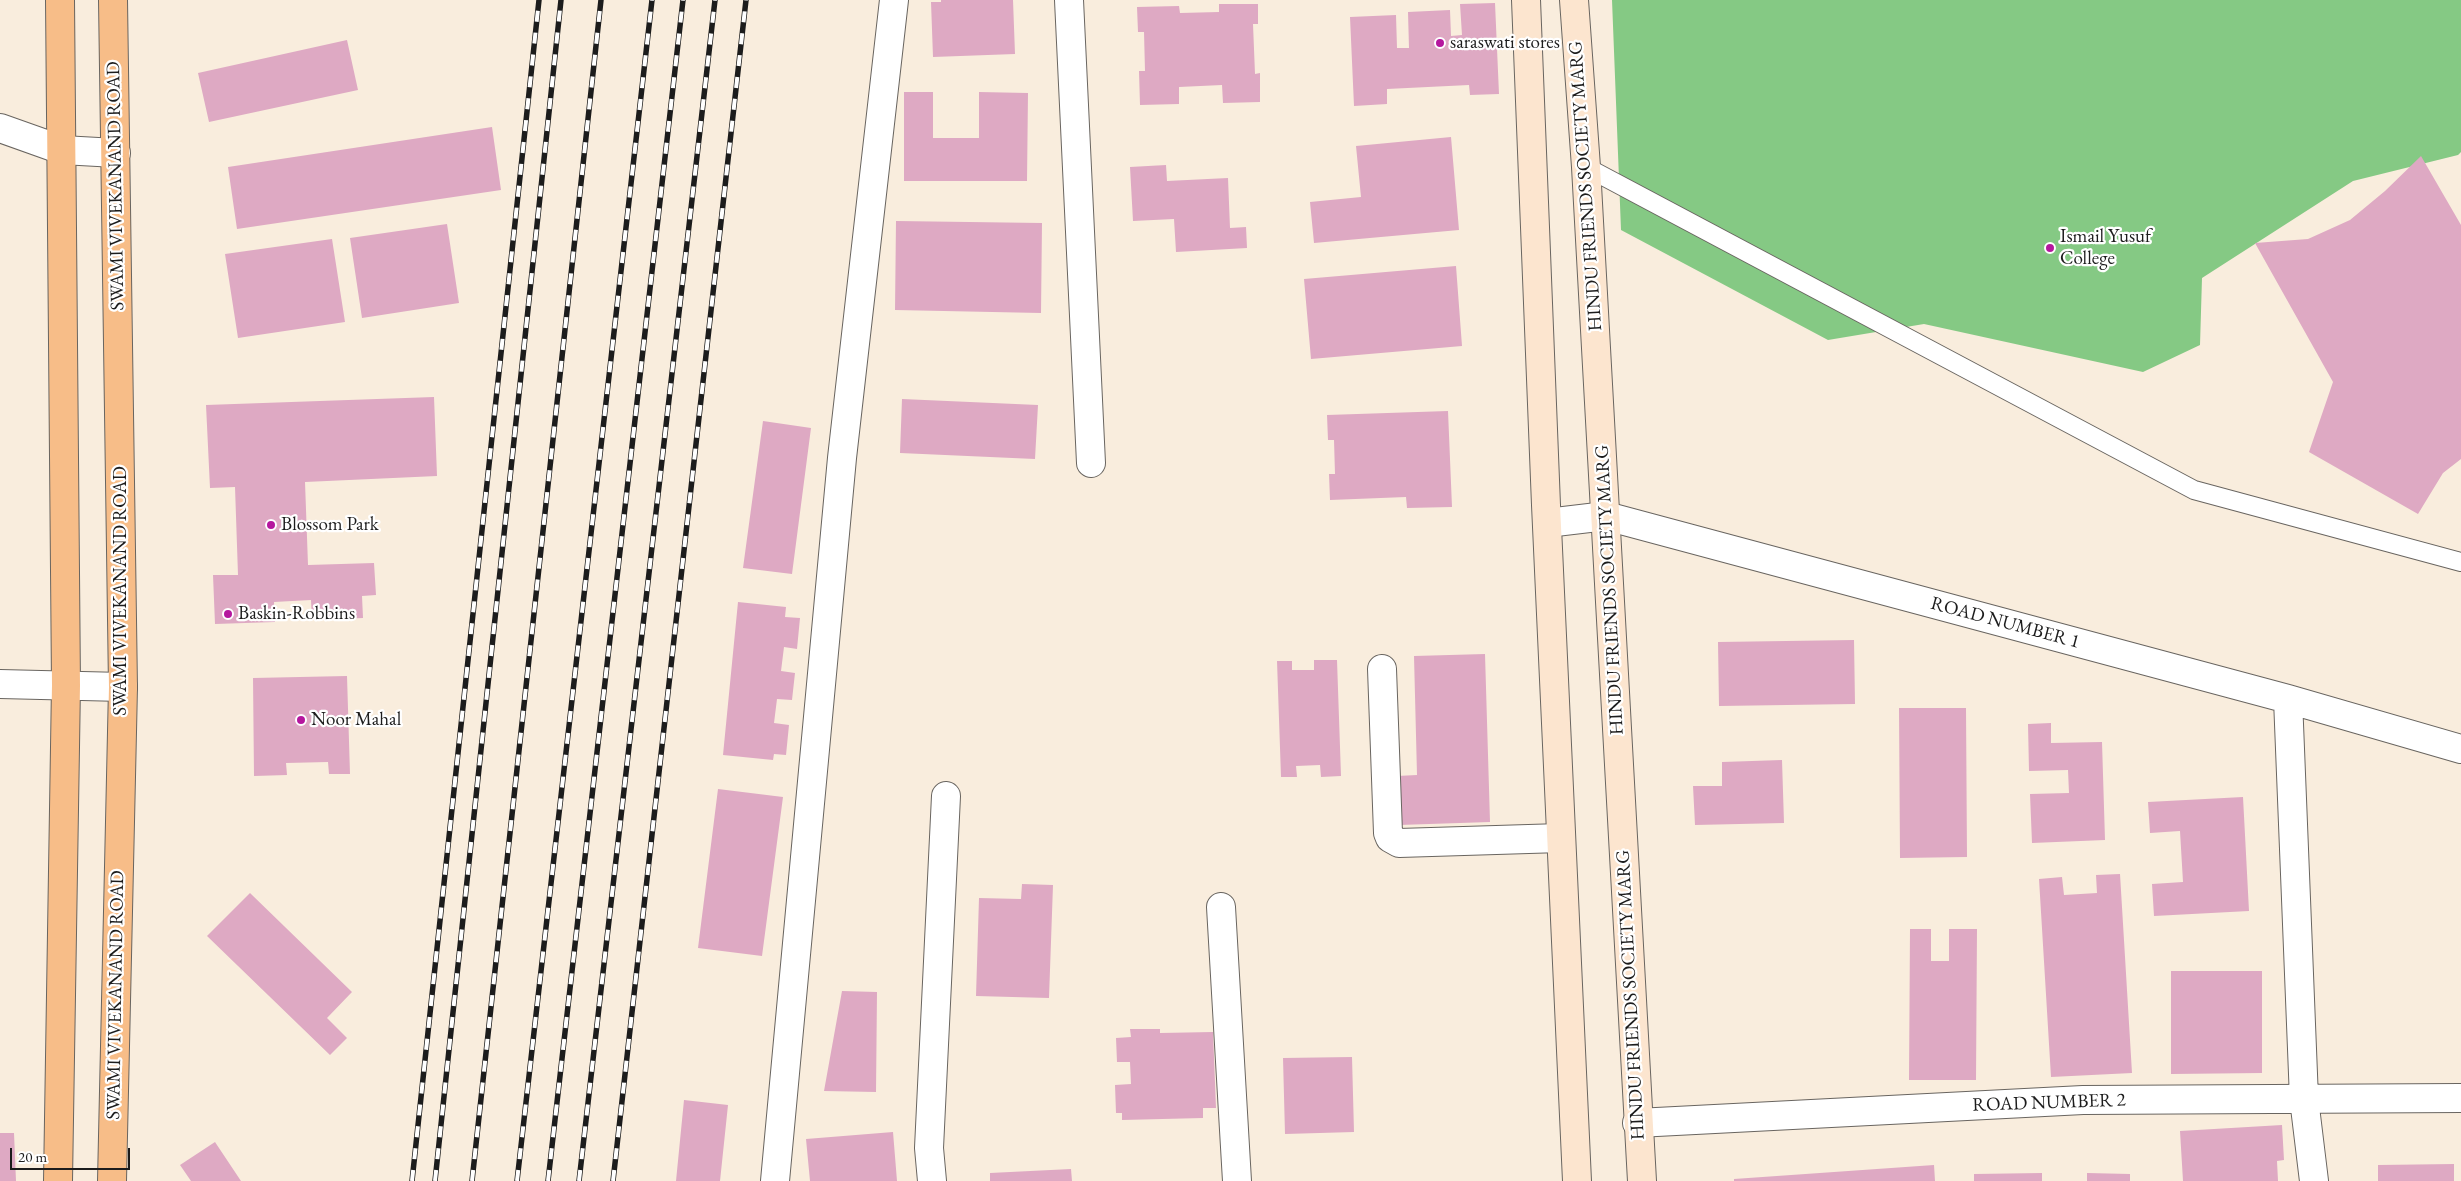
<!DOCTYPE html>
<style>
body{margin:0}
#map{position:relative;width:2461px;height:1181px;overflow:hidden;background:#f9eddd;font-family:"EB Garamond",serif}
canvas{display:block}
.scale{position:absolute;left:10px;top:1148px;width:120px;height:22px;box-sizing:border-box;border:2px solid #1c1c1c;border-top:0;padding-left:6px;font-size:15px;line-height:18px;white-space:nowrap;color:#1c1c1c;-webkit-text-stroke:4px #fff;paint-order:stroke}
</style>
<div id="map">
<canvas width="2461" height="1181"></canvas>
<div class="scale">20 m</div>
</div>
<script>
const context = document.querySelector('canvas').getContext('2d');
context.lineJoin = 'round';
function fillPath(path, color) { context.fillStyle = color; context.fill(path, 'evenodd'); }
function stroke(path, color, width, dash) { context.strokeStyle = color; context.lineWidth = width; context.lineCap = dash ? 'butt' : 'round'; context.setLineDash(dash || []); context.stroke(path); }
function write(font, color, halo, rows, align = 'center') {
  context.font = font + ' "EB Garamond",serif'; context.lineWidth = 4.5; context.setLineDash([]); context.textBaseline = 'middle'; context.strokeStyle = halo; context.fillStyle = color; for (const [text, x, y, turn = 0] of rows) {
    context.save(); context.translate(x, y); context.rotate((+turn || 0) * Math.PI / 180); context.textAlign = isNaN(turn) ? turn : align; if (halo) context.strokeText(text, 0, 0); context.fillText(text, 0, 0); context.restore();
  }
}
fillPath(new Path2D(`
 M 1612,0 L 2461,0 L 2461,152 L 2458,155 L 2353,181 L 2202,278 L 2200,345 L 2143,372 L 1924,324 L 1828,340 L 1621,230 Z`), '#85c984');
fillPath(new Path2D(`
 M 941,0 L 1013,0 L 1015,54 L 933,57 L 931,2 L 941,2 Z
 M 1495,3 L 1499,94 L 1470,95 L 1469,85 L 1387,89 L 1387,104 L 1354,106 L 1350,17 L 1396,15 L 1397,48 L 1409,48 L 1408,12 L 1450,10 L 1451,36 L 1462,35 L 1460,4 Z
 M 1219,4 L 1258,4 L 1258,24 L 1253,24 L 1255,74 L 1260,73 L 1260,102 L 1223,103 L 1222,85 L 1179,87 L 1179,104 L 1140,105 L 1139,71 L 1145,71 L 1144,32 L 1138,32 L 1137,7 L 1179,6 L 1180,13 L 1219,12 Z
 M 347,40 L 358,90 L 209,122 L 198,73 Z
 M 904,92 L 933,92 L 933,138 L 979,138 L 979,92 L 1028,93 L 1027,181 L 904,181 Z
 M 492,127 L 501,190 L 237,229 L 228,167 Z
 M 1451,137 L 1459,230 L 1314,243 L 1310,202 L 1361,197 L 1356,146 Z
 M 2421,156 L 2461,225 L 2461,459 L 2443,473 L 2418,514 L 2309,452 L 2333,382 L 2255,243 L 2308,239 L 2350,220 L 2385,191 Z
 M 1166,165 L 1167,181 L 1228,178 L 1230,228 L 1246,227 L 1247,248 L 1176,252 L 1174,219 L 1133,221 L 1130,167 Z
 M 896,221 L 1042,223 L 1041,313 L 895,310 Z
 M 447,224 L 459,303 L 362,318 L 350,238 Z
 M 332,239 L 345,322 L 238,338 L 225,254 Z
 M 1456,266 L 1462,346 L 1311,359 L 1304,279 Z
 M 434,397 L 437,476 L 305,482 L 308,565 L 374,563 L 376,595 L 362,596 L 363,618 L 312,620 L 311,600 L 274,602 L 275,622 L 215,624 L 213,575 L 238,575 L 235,487 L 210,488 L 206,405 Z
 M 902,399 L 1038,405 L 1035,459 L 900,453 Z
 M 1448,411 L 1452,507 L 1407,508 L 1406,497 L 1330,500 L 1329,474 L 1335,474 L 1334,440 L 1328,440 L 1327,415 Z
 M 763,421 L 811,428 L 792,574 L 743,568 Z
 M 738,602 L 786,607 L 785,617 L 800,618 L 797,649 L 784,647 L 781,671 L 795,673 L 792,700 L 777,699 L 774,723 L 789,725 L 786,755 L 774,754 L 773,760 L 723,755 Z
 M 1854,640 L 1855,704 L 1719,706 L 1718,642 Z
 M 1485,654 L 1490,822 L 1399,825 L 1397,776 L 1417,775 L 1414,656 Z
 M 1314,660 L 1337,660 L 1341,776 L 1321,777 L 1320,765 L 1296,766 L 1297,777 L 1281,777 L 1277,661 L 1292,661 L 1292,670 L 1314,670 Z
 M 347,676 L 350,774 L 329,774 L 328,762 L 286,763 L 287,775 L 254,776 L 253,678 Z
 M 1899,708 L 1966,708 L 1967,857 L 1900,858 Z
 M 2051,723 L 2051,743 L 2102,742 L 2105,840 L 2032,843 L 2030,794 L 2069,793 L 2068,770 L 2029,771 L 2028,724 Z
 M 1782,760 L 1784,823 L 1695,825 L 1693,786 L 1722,786 L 1722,762 Z
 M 718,789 L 783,797 L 762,956 L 698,948 Z
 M 2243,797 L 2249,911 L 2154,916 L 2152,884 L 2183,882 L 2180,831 L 2150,833 L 2148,802 Z
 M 2120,874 L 2132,1073 L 2051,1077 L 2039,879 L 2062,877 L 2064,895 L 2097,893 L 2096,875 Z
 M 1022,884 L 1053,885 L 1049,998 L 976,996 L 979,898 L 1021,899 Z
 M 250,893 L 352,992 L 327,1018 L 347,1038 L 330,1055 L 207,936 Z
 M 1910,929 L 1931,929 L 1931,961 L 1949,961 L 1949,929 L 1977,929 L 1976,1080 L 1909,1080 Z
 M 2171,971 L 2262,971 L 2262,1073 L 2171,1074 Z
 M 842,991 L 877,992 L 876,1092 L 824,1091 Z
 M 1130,1029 L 1160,1029 L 1160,1033 L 1213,1032 L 1216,1108 L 1203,1108 L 1203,1118 L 1122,1120 L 1122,1113 L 1116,1113 L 1115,1085 L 1131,1084 L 1130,1062 L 1117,1062 L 1116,1038 L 1131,1037 Z
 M 1352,1057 L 1354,1132 L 1285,1134 L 1283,1058 Z
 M 684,1100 L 728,1105 L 720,1181 L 676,1181 Z
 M 2282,1125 L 2284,1160 L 2277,1161 L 2278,1181 L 2183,1181 L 2180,1131 Z
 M 893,1132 L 897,1181 L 810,1181 L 806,1139 Z
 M 0,1133 L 14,1133 L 16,1181 L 0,1181 Z
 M 215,1142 L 241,1181 L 191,1181 L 180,1165 Z
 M 2454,1164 L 2454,1181 L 2378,1181 L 2378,1165 Z
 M 1934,1165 L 1935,1181 L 1734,1181 L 1734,1179 Z
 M 1071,1169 L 1072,1181 L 990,1181 L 990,1173 Z
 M 2042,1173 L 2042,1181 L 1974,1181 L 1974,1174 Z
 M 2087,1173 L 2130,1174 L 2130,1181 L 2087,1181 Z`), '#dea9c3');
const lane = new Path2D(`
 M 1586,167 L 2194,490 L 2461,562`);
const street = new Path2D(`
 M 1069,0 L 1091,463
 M 0,128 L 62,150 L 116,153
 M 1547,523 L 1606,516 L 2288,699 L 2461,749
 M 1382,669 L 1388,833 L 1390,838 L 1399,843 L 1561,838
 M 0,684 L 123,687
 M 2288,699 L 2304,1099 L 2314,1181
 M 1221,907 L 1237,1181
 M 1637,1123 L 2083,1100 L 2461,1098
 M 775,1181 L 842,458 L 894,0
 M 932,1181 L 929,1148 L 946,796`);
const secondary = new Path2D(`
 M 1526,0 L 1546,505 L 1577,1181
 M 1574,0 L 1586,167 L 1642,1181`);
const primary = new Path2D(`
 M 58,1181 L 66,685 L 60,0
 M 112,1181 L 123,687 L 113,0`);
stroke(lane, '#696560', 20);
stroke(street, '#696560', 30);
stroke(secondary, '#696560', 30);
stroke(primary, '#696560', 30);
stroke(lane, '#fff', 18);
stroke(street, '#fff', 28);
stroke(secondary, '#fce5cf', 28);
stroke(primary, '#f7bd88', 28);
const rail = new Path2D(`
 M 412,1181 L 539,0
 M 435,1181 L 561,0
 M 472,1181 L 601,0
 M 517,1181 L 652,0
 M 548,1181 L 683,0
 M 579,1181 L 715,0
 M 613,1181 L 746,0`);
stroke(rail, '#1c1c1c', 5.5);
stroke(rail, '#fff', 4, [11]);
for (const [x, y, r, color] of [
 [1440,43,5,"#b5179e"],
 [2050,248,5,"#b5179e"],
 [271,525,5,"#b5179e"],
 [228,614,5,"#b5179e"],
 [301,720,5,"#b5179e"]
]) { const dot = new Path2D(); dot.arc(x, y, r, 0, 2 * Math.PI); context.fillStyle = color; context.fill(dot); stroke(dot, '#fff', 2); }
write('19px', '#1c1c1c', '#fff', [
 ["saraswati stores",1450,43],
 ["Ismail Yusuf",2060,237],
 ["College",2060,259],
 ["Blossom Park",281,525],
 ["Baskin-Robbins",238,614],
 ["Noor Mahal",311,720]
], 'left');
write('19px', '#1c1c1c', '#fff', [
 ["SWAMI VIVEKANAND ROAD",116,186,-91],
 ["HINDU FRIENDS SOCIETY MARG",1586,186,-94],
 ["HINDU FRIENDS SOCIETY MARG",1610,590,-93],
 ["SWAMI VIVEKANAND ROAD",121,591,-90],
 ["ROAD NUMBER 1",2005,623,15],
 ["SWAMI VIVEKANAND ROAD",116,995,-89],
 ["HINDU FRIENDS SOCIETY MARG",1631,995,-93],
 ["ROAD NUMBER 2",2049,1103,-2]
]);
</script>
